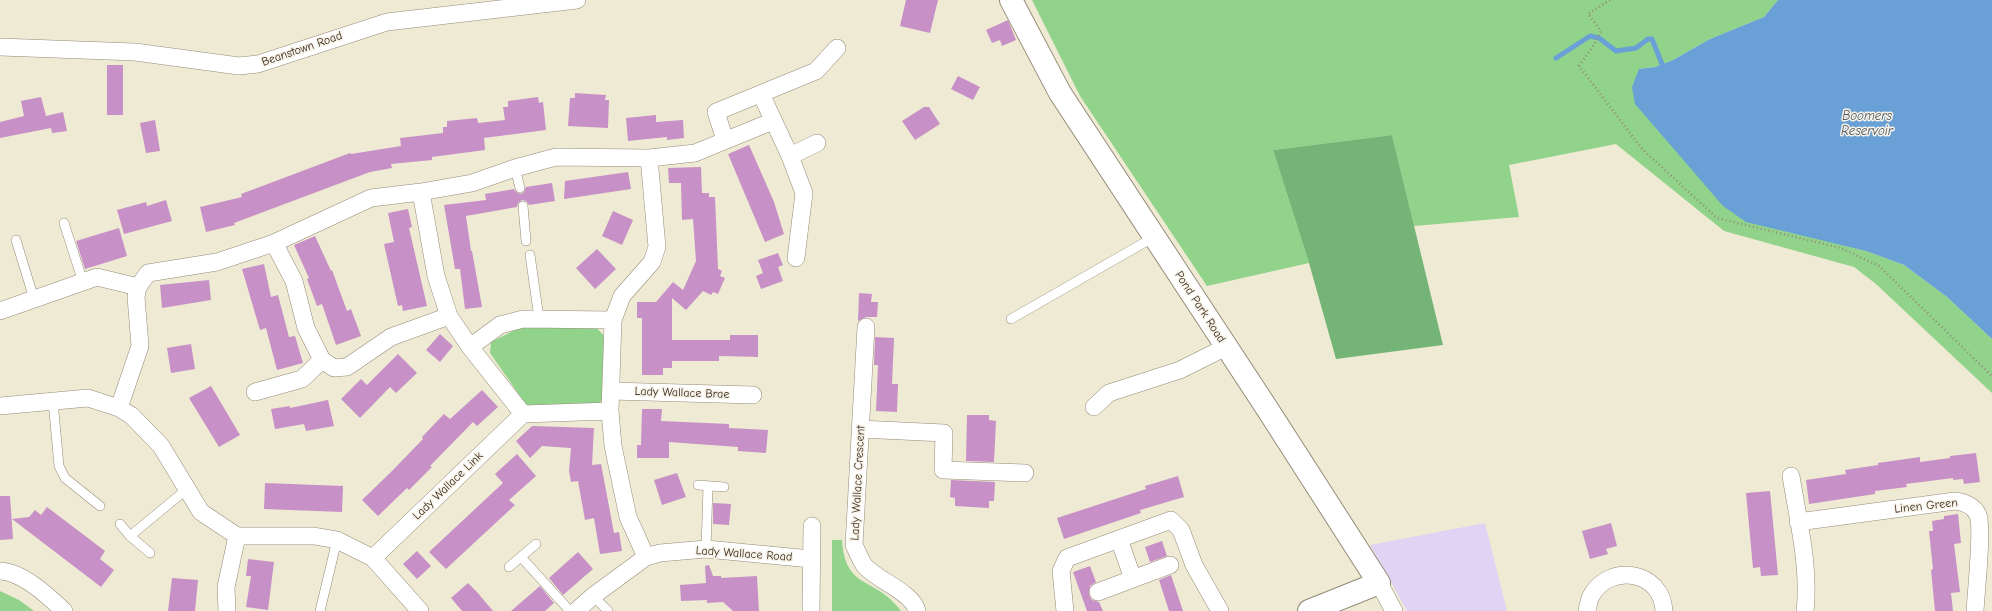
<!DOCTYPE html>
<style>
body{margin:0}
canvas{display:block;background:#efead3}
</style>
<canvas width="1992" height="611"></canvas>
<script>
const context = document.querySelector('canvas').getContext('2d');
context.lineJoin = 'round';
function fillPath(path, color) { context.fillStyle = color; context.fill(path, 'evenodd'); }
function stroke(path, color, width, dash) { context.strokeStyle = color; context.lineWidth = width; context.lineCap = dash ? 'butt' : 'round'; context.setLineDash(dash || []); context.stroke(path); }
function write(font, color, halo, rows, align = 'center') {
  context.font = font + ' "Comic Neue",sans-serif'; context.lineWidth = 3; context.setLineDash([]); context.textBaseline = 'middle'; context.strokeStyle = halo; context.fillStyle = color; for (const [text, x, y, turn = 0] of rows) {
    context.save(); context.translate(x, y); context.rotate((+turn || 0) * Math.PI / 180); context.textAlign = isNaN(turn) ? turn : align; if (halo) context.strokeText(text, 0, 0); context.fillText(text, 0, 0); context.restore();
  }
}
fillPath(new Path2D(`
 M 1485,523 L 1507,611 L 1407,611 L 1370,545 Z`), '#e0d4f4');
fillPath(new Path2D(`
 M 1032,0 L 1778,0 L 1764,17 L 1710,39 L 1673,60 L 1655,67 L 1639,69 L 1825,240 L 1866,251 L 1904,265 L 1947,297 L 1992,339 L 1992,393 L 1876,284 L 1854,267 L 1724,231 L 1616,144 L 1509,165 L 1519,217 L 1414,226 L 1392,135 L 1273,150 L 1309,263 L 1207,286 L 1080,96 Z
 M 533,326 L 596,327 L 606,338 L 607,397 L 593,407 L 527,406 L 490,353 L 491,342 L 517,329 Z
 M 832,540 L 842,540 C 845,591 876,576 901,611 L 832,611 Z
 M 0,591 L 19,600 L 34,611 L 0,611 Z`), '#91d38b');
fillPath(new Path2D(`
 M 1392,135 L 1443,345 L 1336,359 L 1309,263 L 1273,150 Z`), '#74b577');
fillPath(new Path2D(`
 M 1778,0 L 1992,0 L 1992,339 L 1947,297 L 1904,265 L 1866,251 L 1746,222 L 1723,206 L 1635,104 L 1632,87 L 1639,69 L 1655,67 L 1673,60 L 1710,39 L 1764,17 Z`), '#69a1d7');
stroke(new Path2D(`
 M 1556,58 L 1590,36 L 1599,38 L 1616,51 L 1636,48 L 1648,39 L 1652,39 L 1664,69`), '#69a1d7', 5);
fillPath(new Path2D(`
 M 906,0 L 938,0 L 930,33 L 900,26 Z
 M 1008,20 L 1016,40 L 1002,46 L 1000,40 L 992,43 L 986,30 Z
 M 107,65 L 123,65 L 123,115 L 107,115 Z
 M 958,76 L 980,87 L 973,100 L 951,89 Z
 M 575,93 L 606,95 L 605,100 L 609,100 L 608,128 L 568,126 L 570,98 L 575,98 Z
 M 41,97 L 46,116 L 63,112 L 67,131 L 52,133 L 51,128 L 0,138 L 0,122 L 24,116 L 21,101 Z
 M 538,97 L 539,103 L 543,102 L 546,130 L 484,138 L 485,150 L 432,157 L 432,160 L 391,164 L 392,168 L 370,172 L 234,223 L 235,225 L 206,232 L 200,207 L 242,197 L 241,194 L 350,153 L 351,154 L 401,146 L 400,138 L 443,133 L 443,127 L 447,127 L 447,121 L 477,118 L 478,123 L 505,120 L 503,107 L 508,107 L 508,101 Z
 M 924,107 L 929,107 L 940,124 L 915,140 L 902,121 Z
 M 656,115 L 656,122 L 683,120 L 684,138 L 667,140 L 667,137 L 628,141 L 626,118 Z
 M 155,120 L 160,151 L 146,153 L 140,123 Z
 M 749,145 L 774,202 L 784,234 L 765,242 L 728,154 Z
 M 701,167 L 702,193 L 709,193 L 709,197 L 715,197 L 718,269 L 722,271 L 720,276 L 725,278 L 718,294 L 713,292 L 711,295 L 703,291 L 686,310 L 672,298 L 672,340 L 730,340 L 730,335 L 758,335 L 758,357 L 719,356 L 719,361 L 672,361 L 672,368 L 663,368 L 663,375 L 642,375 L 642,318 L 637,318 L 637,302 L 656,302 L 673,282 L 683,290 L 696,261 L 693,219 L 682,220 L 681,183 L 669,183 L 668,168 Z
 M 628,172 L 631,189 L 564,199 L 565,181 Z
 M 552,183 L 555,201 L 529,205 L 526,201 L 522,200 L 518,203 L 517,207 L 466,216 L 471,251 L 472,251 L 482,307 L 465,309 L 460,269 L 455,269 L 444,205 L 486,200 L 485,194 L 514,189 L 516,192 L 521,194 L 524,192 L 526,187 Z
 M 166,200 L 172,221 L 124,234 L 117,210 L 146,202 L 147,206 Z
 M 408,209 L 412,227 L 409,228 L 427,306 L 403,311 L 402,305 L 398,306 L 384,244 L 394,242 L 388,213 Z
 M 613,211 L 633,220 L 622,245 L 602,236 Z
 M 119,228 L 127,256 L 85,269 L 76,241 Z
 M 315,236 L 331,271 L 332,270 L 347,311 L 351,309 L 361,336 L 336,345 L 322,304 L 317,306 L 307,279 L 309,278 L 294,245 Z
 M 597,249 L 616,269 L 595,289 L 576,268 Z
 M 778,253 L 783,265 L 778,267 L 783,281 L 761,289 L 756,276 L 763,273 L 758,260 Z
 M 264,264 L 271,297 L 278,295 L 289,337 L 295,336 L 303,363 L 277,370 L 266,328 L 260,330 L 242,269 Z
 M 209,280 L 211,300 L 162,308 L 160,285 Z
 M 859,293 L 872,294 L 871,302 L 878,302 L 877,317 L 866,317 L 858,321 Z
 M 440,334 L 453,346 L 440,362 L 426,350 Z
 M 875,337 L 894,338 L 892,384 L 898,384 L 897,412 L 876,411 L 878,365 L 874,365 Z
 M 191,344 L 195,369 L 171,373 L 167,348 Z
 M 398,354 L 417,373 L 396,393 L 390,387 L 360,418 L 341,399 L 361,379 L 367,385 Z
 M 211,386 L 240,435 L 219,447 L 189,398 Z
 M 482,390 L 498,407 L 477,426 L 473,422 L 430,466 L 432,467 L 409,490 L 407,488 L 378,516 L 362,500 L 391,472 L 423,439 L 422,437 L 444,414 L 450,419 Z
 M 328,400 L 334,426 L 306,431 L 304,424 L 275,429 L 271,409 L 290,406 L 290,408 Z
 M 642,409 L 662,409 L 661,421 L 729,424 L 729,428 L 768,430 L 766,453 L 738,451 L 738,447 L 669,442 L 669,458 L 637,458 L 637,445 L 641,445 Z
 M 967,415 L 989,415 L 989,420 L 996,421 L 994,462 L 966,461 Z
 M 532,426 L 594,428 L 592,465 L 601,464 L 614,533 L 619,532 L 622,551 L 600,554 L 594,518 L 585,520 L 578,481 L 571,482 L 569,471 L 571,448 L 542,446 L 530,458 L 516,441 Z
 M 1976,453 L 1980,482 L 1964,484 L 1963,479 L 1953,480 L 1953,478 L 1906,484 L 1907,487 L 1875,491 L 1875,494 L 1809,504 L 1806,480 L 1846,474 L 1845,470 L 1878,465 L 1878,463 L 1920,457 L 1920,462 L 1950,458 L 1950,456 Z
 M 517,454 L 536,476 L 509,500 L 515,505 L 446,569 L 429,552 L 503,483 L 495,474 Z
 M 677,473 L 686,497 L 662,505 L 654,480 Z
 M 1178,476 L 1184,497 L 1140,510 L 1141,513 L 1064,539 L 1057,518 L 1146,489 L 1145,486 Z
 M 951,480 L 995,482 L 994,501 L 989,501 L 989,508 L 955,506 L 955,498 L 950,497 Z
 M 265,483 L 343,486 L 342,512 L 264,509 Z
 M 1770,491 L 1778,575 L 1761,576 L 1760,567 L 1753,568 L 1746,493 Z
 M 0,496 L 10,496 L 13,539 L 0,540 Z
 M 713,503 L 731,504 L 729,525 L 713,524 Z
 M 47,507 L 105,551 L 100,559 L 114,570 L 101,587 L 12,519 L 29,517 L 35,510 L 41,515 Z
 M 1958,514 L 1961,543 L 1954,544 L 1960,592 L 1951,593 L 1953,611 L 1935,611 L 1931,570 L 1933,569 L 1929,531 L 1933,531 L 1932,521 L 1944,519 L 1944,516 Z
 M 1611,523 L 1617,546 L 1606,549 L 1608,554 L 1590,559 L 1582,531 Z
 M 1162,541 L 1167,556 L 1150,562 L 1145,547 Z
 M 417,551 L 431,566 L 417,579 L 403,564 Z
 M 578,552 L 593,569 L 563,595 L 549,578 Z
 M 248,559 L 274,562 L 268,610 L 246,607 L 251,576 L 246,576 Z
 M 709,565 L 713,576 L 721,576 L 721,578 L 757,576 L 759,611 L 733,611 L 723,602 L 707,603 L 707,600 L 681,601 L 680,585 L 706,583 L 705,566 Z
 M 1090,566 L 1096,582 L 1090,586 L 1089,595 L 1092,600 L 1099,602 L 1103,611 L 1087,611 L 1073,572 Z
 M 1171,575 L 1183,611 L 1169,611 L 1159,580 Z
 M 172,578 L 198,580 L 195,611 L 168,611 Z
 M 468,583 L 477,592 L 493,611 L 462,611 L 451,598 Z
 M 540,586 L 554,603 L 545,611 L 511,611 Z`), '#c791c7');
const lane = new Path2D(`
 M 515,168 L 520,188
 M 523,206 L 526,241
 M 64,223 L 83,282
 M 16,240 L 34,299
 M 530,255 L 539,318
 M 1011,319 L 1154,237
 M 53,401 L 59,466 L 65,478 L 100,506
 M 698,485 L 724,487
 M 120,524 L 130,536 L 150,553
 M 130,536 L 187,489
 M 706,549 L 708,486
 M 521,557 L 570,611
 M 509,567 L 536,544
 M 593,596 L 608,611
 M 320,611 L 337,540`);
const street = new Path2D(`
 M 0,47 L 135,52 L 239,66 L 258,64 L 387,22 L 577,0
 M 761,94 L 790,156 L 804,193 L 796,258
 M 725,140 L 716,112 L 816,71 L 837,48
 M 790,156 L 817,143
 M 421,192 L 436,276 L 449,316 L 470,347 L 523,414
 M 274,243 L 294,281 L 306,328 L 322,360 L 334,368 L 347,367 L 391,337 L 449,316
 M 0,311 L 97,277 L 138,287 L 148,273 L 217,262 L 274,243 L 371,198 L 421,192 L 472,183 L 515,168 L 556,157 L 649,158 L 695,153 L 773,121
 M 866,327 L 854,545 C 857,551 860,559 864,565 C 874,579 913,592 917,611
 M 470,347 L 500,325 L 523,319 L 613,320
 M 611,391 L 753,395
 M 255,392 L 302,379 L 322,360
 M 0,406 L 88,398 L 119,408 L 132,416 L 161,446 L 201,512 L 237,536 L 314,536 L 337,540 L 373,558 L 420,611
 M 1094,407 L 1109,393 L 1180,370 L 1226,347
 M 119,408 L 140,346 L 136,297 L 138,287
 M 523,414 L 610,411
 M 860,429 L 944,433 L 943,470 L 1025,473
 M 1791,476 C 1798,520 1810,567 1805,611
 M 1798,522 L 1955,501 C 1964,502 1974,506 1978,515 C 1983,528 1976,593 1975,611
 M 1119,539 L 1133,579
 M 646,557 L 628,517 L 613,446 L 610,411 L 613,320 L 622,296 L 652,262 L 657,247 L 649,158
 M 373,558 L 523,414
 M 0,571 C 23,572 48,596 64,611
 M 1379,583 L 1394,611
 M 1098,592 L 1170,565
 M 227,611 L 226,587 L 237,536
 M 576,611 L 593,596 L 646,557 L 660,553 L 706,549 L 811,559
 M 811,611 L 812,526
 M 1065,611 L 1061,571 L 1067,558 L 1171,520 L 1181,530 L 1194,565 L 1220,611
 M 1587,611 C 1588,606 1589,600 1591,596 C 1610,562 1662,571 1664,611`);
const secondary = new Path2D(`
 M 1011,0 L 1060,93 L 1268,410 L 1379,583 L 1309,611`);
stroke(lane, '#958a78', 10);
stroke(street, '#958a78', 18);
stroke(secondary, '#958a78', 24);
stroke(new Path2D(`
 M 1610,0 L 1588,14 L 1601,31 L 1594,45 L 1579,66 L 1642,149 L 1717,218 L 1841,248 L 1879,266 L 1992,376`), '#958a78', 2.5, [1, 3]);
stroke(lane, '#fff', 9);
stroke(street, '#fff', 17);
stroke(secondary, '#fff', 22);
write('12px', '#3b2a1e', '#f7f3e8', [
 ["Beanstown Road",302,49,-19],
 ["Pond Park Road",1200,307,57],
 ["Lady Wallace Brae",682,393,2],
 ["Lady Wallace Crescent",858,483,-87],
 ["Lady Wallace Link",448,486,-44],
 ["Linen Green",1926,506,-6],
 ["Lady Wallace Road",744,554,4]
]);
write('italic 13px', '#4b545f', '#f7f3e8', [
 ["Boomers",1867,116],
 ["Reservoir",1867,131]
]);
</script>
